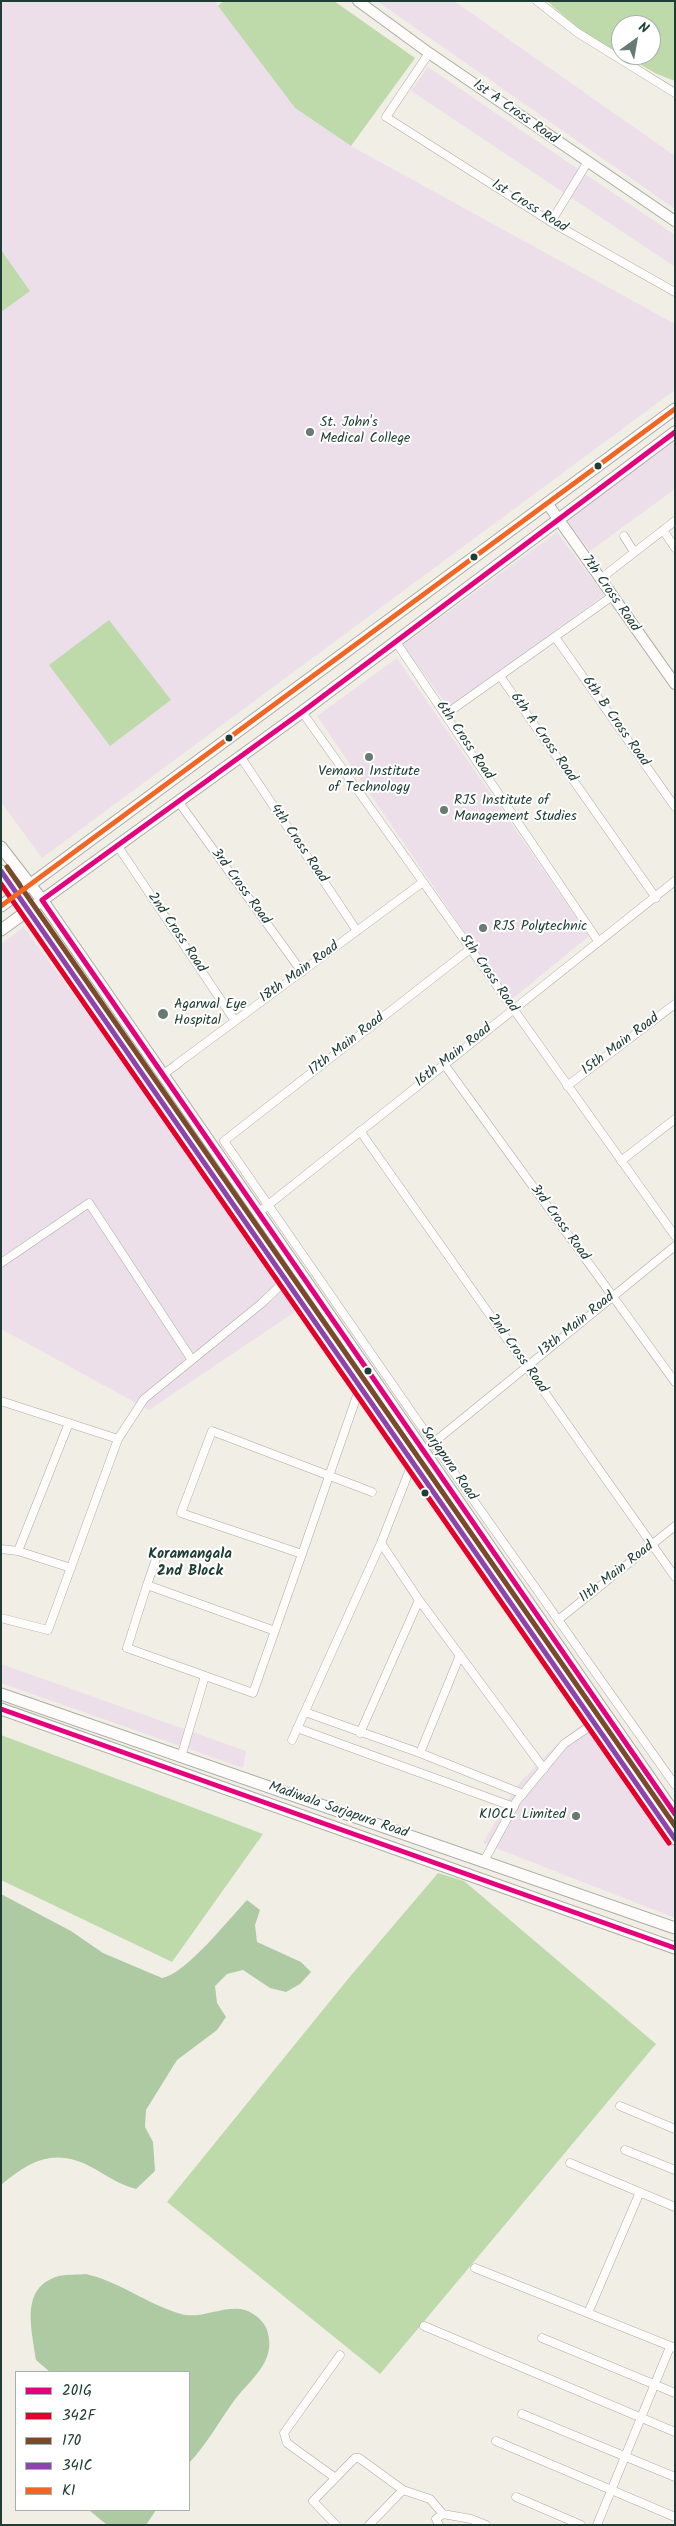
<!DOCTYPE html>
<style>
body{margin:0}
#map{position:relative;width:676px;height:2526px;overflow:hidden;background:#f1eee6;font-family:Kalam,sans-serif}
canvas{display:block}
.frame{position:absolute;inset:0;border:2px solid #1f3d34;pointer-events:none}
.legend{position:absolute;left:15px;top:2371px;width:175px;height:140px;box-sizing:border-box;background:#fff;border:1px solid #a5b1ae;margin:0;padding:6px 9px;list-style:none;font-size:15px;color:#1f3d34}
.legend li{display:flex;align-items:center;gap:10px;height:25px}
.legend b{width:25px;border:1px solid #a5b1ae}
.north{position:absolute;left:611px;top:15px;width:50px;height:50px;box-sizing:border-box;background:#fff;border:1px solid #a5b1ae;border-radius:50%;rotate:32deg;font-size:14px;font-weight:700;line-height:20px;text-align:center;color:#1f3d34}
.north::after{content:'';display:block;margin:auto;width:18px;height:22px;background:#687b72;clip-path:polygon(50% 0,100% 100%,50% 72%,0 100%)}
</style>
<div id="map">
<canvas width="676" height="2526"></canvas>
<div class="frame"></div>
<ul class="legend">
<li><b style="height:6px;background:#e5007d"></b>201G</li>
<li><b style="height:6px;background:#e4002b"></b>342F</li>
<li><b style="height:6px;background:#7a4b2a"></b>170</li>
<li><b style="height:6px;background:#8e44ad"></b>341C</li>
<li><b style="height:6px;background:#f26522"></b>K1</li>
</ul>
<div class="north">N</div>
</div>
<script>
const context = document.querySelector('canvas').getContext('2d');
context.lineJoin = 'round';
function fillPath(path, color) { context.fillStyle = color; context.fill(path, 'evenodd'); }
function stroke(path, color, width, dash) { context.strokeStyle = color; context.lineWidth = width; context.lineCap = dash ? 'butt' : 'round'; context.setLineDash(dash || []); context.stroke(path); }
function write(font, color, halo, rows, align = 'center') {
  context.font = font + ' Kalam,sans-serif'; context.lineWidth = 4; context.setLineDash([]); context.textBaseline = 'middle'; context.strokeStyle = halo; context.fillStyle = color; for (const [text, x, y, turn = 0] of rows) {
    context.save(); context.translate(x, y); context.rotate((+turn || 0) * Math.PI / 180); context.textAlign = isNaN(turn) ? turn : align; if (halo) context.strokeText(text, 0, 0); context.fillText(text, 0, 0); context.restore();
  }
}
fillPath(new Path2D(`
 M 1,1 L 215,1 L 295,108 L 351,146 L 675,324 L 675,390 L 42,858 L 1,802 Z
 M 377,1 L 454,1 L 675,156 L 675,209 Z
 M 428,67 L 675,235 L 675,267 L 411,91 Z
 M 675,439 L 675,489 L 590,551 L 566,519 Z
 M 557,532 L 604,595 L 449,708 L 403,645 Z
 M 397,658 L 589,936 L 511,1000 L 317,716 Z
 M 24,927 L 130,1072 L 296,1311 L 149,1410 L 1,1329 L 1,944 Z
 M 1,1664 L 246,1751 L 243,1768 L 1,1683 Z
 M 587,1721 L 675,1846 L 675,1918 L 483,1843 L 515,1788 L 560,1741 Z`), '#ecdfea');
fillPath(new Path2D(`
 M 223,1 L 334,1 L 415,58 L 351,146 L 295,108 L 218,6 Z
 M 547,1 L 675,1 L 675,81 L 657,74 L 623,55 L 651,55 L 651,25 L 621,25 L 621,54 L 582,32 Z
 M 1,250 L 30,291 L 1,312 Z
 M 109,620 L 171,700 L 110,746 L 49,665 Z
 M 1,1735 L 263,1834 L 172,1962 L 1,1880 Z
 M 438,1873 L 464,1881 L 656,2044 L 380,2374 L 167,2202 L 348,1979 Z`), '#bedaab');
fillPath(new Path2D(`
 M 1,1894 L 71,1931 L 103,1953 L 162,1978 C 185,1975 230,1918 247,1900 L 260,1910 L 255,1925 L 257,1942 L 301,1962 L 311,1972 L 300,1984 L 286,1992 L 270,1988 L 243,1970 L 227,1974 L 215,1986 L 217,2003 L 226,2017 L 217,2030 L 177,2060 L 146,2110 L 145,2127 L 153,2142 L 155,2171 L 136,2189 C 120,2185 109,2177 95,2169 C 56,2147 32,2159 1,2185 Z
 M 86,2274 C 120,2282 147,2304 181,2314 C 201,2320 225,2304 245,2310 C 254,2313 264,2321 267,2330 C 278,2363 248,2380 231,2405 C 217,2425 206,2445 189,2463 L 189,2372 L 50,2372 L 36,2360 C 32,2329 19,2287 59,2276 C 67,2274 78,2275 86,2274 Z
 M 89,2510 L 156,2510 L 146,2525 L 107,2525 Z`), '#aecaa2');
const street = new Path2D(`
 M 537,1 L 578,33 L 675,93
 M 429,53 L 386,117 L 551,222 L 675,292
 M 551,222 L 587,163
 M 663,530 L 675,548
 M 624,536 L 634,552
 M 600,579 L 675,521
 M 555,637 L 675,807
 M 396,642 L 598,941
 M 500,676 L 656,898
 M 302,712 L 675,1236
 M 446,714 L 611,597
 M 240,756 L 357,931
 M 178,801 L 302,972
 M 117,845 L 235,1021
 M 470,949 L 224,1141 L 433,1443 L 675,1785
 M 177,1064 L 423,882
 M 444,1064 L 675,1382
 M 162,1075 L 179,1063
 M 567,1086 L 675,1004
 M 360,1131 L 675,1577
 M 621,1161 L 675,1119
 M 258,1213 L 675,881
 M 1,1263 L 89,1203 L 192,1360
 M 360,1387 L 302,1554 L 181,1513 L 212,1431 L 372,1492
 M 1,1401 L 118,1439
 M 433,1443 L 675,1246
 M 381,1543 L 419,1600 L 544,1769
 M 1,1549 L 18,1551 L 71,1568
 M 18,1551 L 69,1423
 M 147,1585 L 156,1559
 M 1,1618 L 48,1630 L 118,1439 L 144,1399 L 262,1303 L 285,1281
 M 558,1620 L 675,1526
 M 275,1631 L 147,1585 L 127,1648 L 253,1693 L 302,1554
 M 305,1712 L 420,1753 L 523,1794
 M 297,1728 L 514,1807
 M 360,1733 L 419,1600
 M 292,1740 L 381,1543 L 412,1464 L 424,1454
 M 420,1753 L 460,1655
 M 181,1757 L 205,1676
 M 484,1861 L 516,1802 L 564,1744 L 593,1724
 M 620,2106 L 675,2129
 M 625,2150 L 675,2170
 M 570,2163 L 675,2207
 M 475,2268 L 675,2348
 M 588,2313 L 640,2192
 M 424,2326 L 675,2432
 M 542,2338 L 675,2393
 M 522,2414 L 675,2477
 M 496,2441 L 675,2517
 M 334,2477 L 287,2443 L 284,2433 L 340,2355
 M 403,2490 L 430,2499 L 443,2514 L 471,2519 L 486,2525
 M 516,2497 L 581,2525
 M 336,2525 L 313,2501 L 355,2458 L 359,2458 L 403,2490 L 369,2525
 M 439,2525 L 436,2519 L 443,2514
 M 597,2525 L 670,2347`);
const secondary = new Path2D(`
 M 358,1 L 429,53 L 675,221
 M 547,503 L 675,684`);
const primary = new Path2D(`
 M 1,847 L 42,900 L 675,1814
 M 1,871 L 675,1839
 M 1,906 L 675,409
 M 1,930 L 302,712 L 675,432
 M 1,1694 L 675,1928
 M 1,1709 L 675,1948`);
stroke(street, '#aaaca6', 9);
stroke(secondary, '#aaaca6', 12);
stroke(primary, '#aaaca6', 13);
stroke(street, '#fdfcfb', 8);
stroke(secondary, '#fdfcfb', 10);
stroke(primary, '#fdfcfb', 11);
stroke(new Path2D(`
 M 675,432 L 302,712 L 42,900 L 675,1814
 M 1,1709 L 675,1948`), '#e5007d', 5);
stroke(new Path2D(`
 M 1,884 L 669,1843`), '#e4002b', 5);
stroke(new Path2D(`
 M 7,867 L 675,1826`), '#7a4b2a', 5);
stroke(new Path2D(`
 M 1,871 L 675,1839`), '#8e44ad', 5);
stroke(new Path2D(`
 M 1,906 L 675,409`), '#f26522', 5);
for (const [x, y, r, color] of [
 [310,432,5,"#687b72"],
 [598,466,4.5,"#1f3d34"],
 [474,557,4.5,"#1f3d34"],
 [229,738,4.5,"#1f3d34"],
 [369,757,5,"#687b72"],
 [444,810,5,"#687b72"],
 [483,928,5,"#687b72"],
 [163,1014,6,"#687b72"],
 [368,1371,4.5,"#1f3d34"],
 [425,1493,4.5,"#1f3d34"],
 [576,1816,5,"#687b72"]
]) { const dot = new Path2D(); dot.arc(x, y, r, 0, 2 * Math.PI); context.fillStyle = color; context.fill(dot); stroke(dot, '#fff', 2); }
write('14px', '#1f3d34', '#fff', [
 ["1st A Cross Road",515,113,35],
 ["1st Cross Road",529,207,32],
 ["7th Cross Road",610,594,55],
 ["6th B Cross Road",615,722,55],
 ["6th A Cross Road",543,738,55],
 ["6th Cross Road",464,741,56],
 ["4th Cross Road",298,844,56],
 ["3rd Cross Road",240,887,54],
 ["2nd Cross Road",176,933,56],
 ["18th Main Road",300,973,-36],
 ["5th Cross Road",488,974,55],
 ["17th Main Road",347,1045,-38],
 ["15th Main Road",621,1045,-37],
 ["16th Main Road",454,1056,-38],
 ["3rd Cross Road",559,1223,54],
 ["13th Main Road",577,1325,-39],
 ["2nd Cross Road",517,1354,55],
 ["Sarjapura Road",448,1464,55],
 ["11th Main Road",617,1573,-38],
 ["Madiwala Sarjapura Road",338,1811,19]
]);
write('14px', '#1f3d34', '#fff', [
 ["St. John's",320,424],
 ["Medical College",320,440],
 ["Vemana Institute",369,773,"center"],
 ["of Technology",369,789,"center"],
 ["RJS Institute of",454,802],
 ["Management Studies",454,818],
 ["RJS Polytechnic",493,928],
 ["Agarwal Eye",174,1006],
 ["Hospital",174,1022],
 ["KIOCL Limited",566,1816,"right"]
], 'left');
write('bold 15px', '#1f3d34', '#fff', [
 ["Koramangala",190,1555],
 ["2nd Block",190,1572]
]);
</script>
